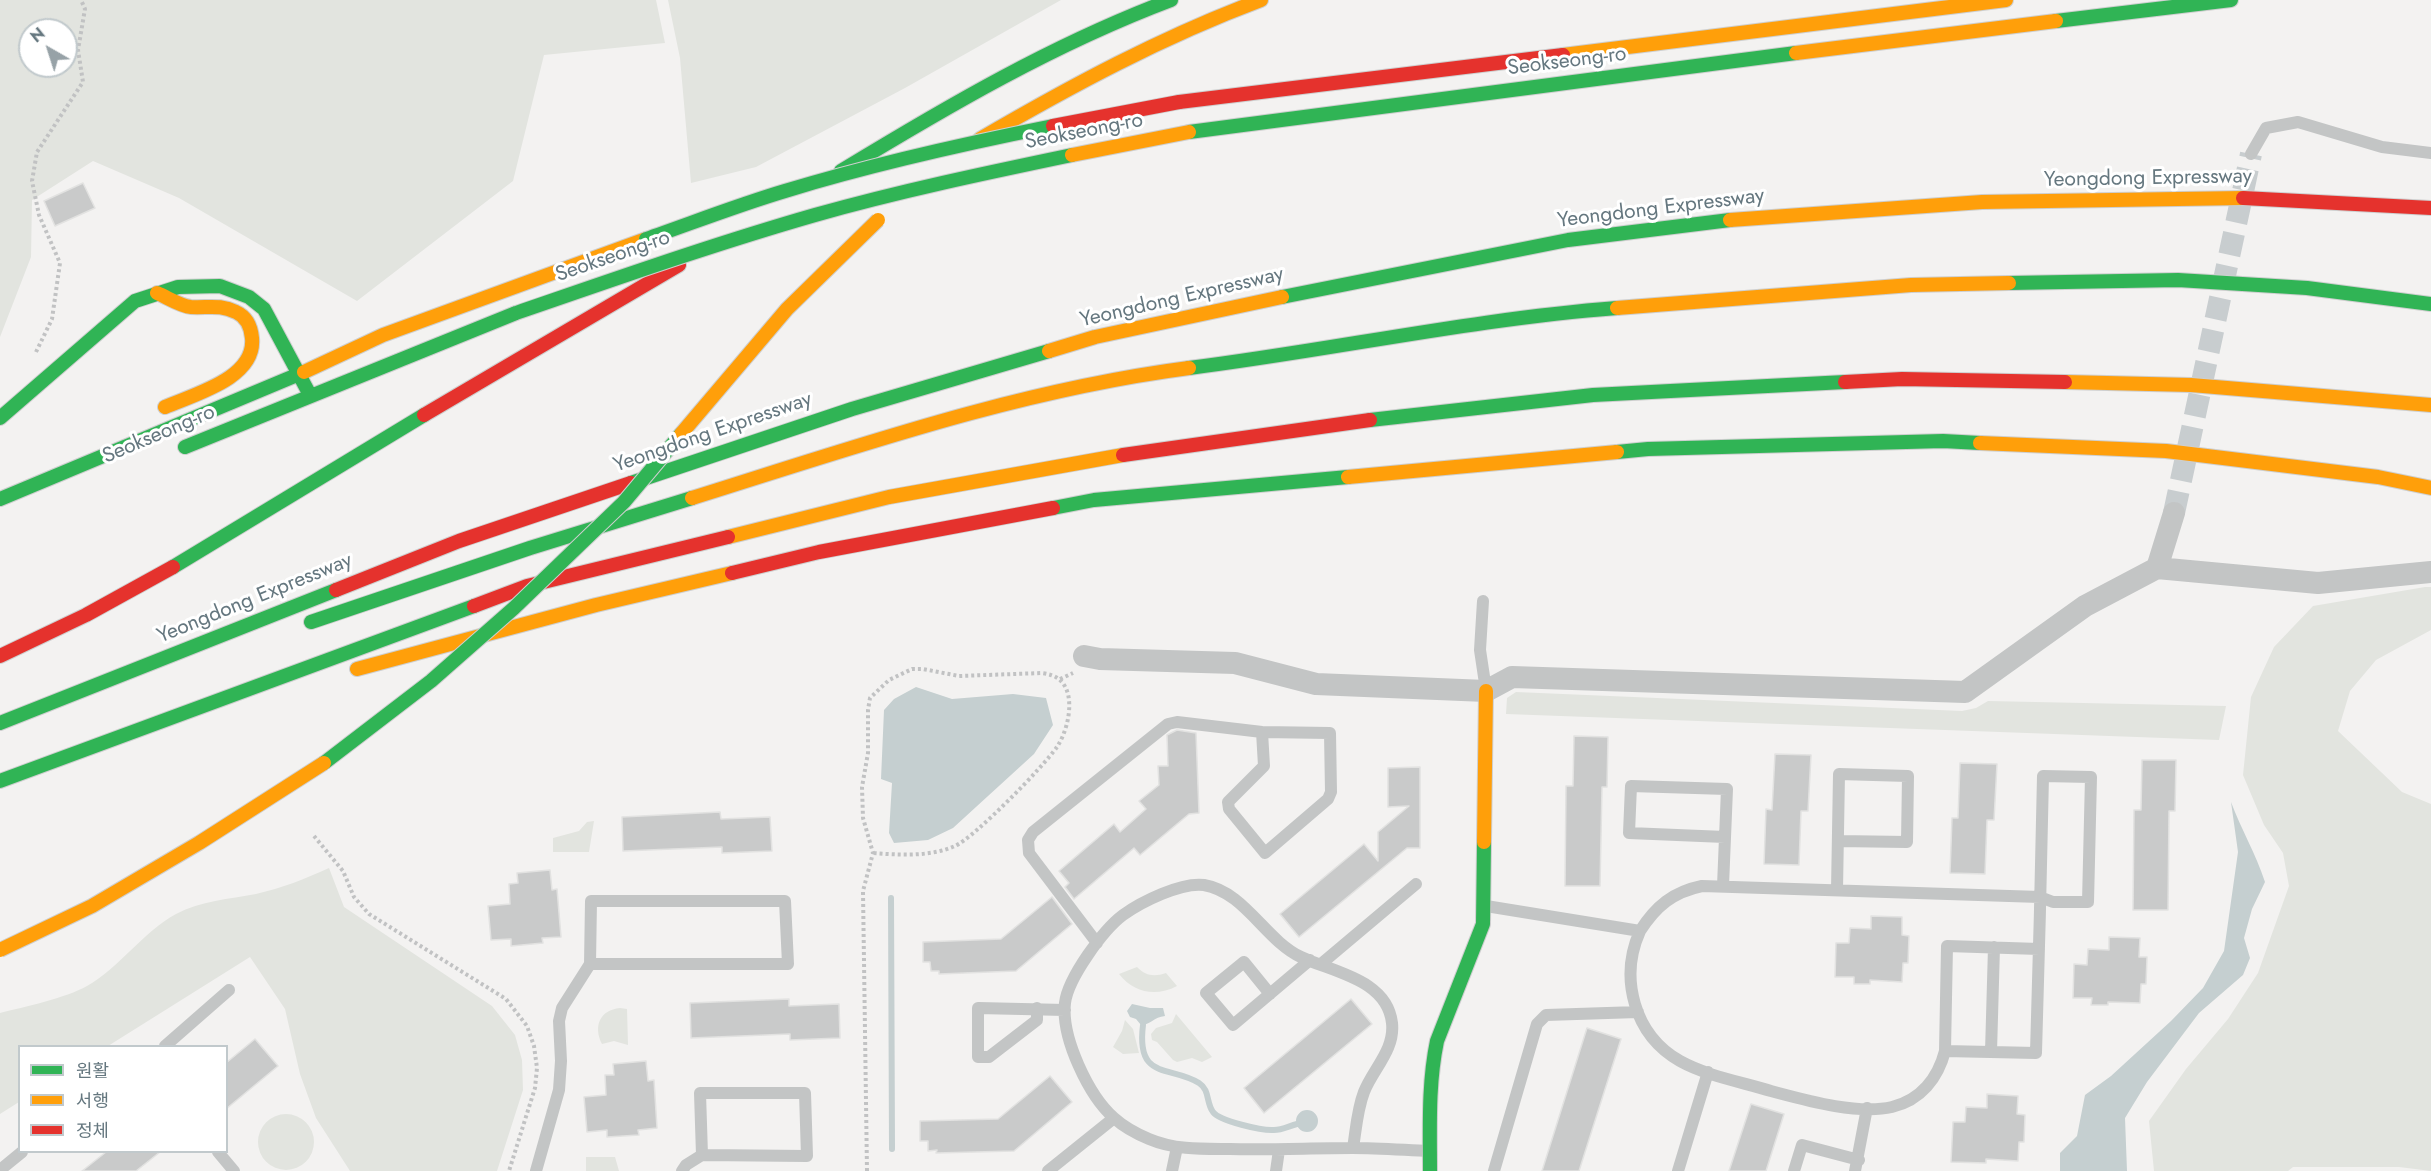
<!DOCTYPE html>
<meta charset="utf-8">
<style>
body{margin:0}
#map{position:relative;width:2431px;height:1171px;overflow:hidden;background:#f3f2f1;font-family:Jost,"Noto Sans KR",sans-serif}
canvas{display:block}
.legend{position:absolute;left:18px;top:1045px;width:210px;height:108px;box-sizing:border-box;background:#fff;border:2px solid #c1c9cc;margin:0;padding:8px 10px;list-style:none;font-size:18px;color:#65777f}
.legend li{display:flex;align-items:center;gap:12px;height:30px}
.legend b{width:30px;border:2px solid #c1c9cc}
.north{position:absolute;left:18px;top:18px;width:60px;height:60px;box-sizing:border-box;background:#fff;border:2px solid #c1c9cc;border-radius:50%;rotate:321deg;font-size:16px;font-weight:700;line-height:24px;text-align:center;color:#65777f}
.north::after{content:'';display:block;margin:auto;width:21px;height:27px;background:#97a2a7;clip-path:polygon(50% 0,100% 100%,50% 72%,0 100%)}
</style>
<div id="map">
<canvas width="2431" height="1171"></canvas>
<ul class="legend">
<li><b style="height:8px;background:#30b455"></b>원활</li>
<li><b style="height:8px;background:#ff9f0a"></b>서행</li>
<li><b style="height:8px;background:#e5322d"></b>정체</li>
</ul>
<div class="north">N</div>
</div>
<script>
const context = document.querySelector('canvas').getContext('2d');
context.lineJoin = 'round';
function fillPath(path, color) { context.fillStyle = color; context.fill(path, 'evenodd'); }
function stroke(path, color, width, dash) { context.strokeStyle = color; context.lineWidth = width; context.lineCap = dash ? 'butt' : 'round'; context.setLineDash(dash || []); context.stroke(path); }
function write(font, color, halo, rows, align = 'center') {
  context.font = font + ' Jost,sans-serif'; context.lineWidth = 6; context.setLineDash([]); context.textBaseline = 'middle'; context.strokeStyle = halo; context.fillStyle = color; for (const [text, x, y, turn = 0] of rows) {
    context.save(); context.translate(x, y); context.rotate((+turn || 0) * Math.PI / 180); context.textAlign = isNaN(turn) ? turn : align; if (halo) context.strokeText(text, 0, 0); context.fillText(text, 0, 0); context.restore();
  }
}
fillPath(new Path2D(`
 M 0,0 L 656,0 L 665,43 L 544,55 L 513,181 L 357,301 L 179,198 L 93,161 L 32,200 L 31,257 L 0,337 ZM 30,30 L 66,30 L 66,66 L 30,66 Z
 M 668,0 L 1061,0 L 905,88 L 756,167 L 691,183 L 680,58 Z
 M 2425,587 L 2431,587 L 2431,630 L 2376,660 L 2350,691 L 2338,731 L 2402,792 L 2431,804 L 2431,1171 L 2399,1167 L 2293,1167 L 2288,1171 L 2154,1171 L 2149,1121 L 2186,1069 L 2228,1019 L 2258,973 L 2289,886 L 2283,853 L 2264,825 L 2243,775 L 2251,697 L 2274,647 L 2313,606 Z
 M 1516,692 L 1962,711 L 1976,708 L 1988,701 L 2226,706 L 2219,740 L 1506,714 L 1507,698 Z
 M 594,821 L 589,852 L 553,852 L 553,838 L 579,831 L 587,822 Z
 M 329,868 L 344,907 L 492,1006 L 515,1035 L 522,1060 L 523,1090 L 497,1171 L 350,1171 L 316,1118 L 300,1074 L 285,1009 L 250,957 L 108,1046 L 20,1046 L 19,1102 L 0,1114 L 0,1013 C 24,1007 66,998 87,986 C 119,968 143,932 176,914 C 201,901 229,899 256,894 C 282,888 305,879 329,868 Z
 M 1137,967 C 1146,976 1154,977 1166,973 L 1177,986 C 1156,997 1134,993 1119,974 Z
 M 620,1008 L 627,1009 L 628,1045 L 614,1041 L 602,1044 C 593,1026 600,1010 620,1008 Z
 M 1176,1014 L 1212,1057 L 1202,1062 L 1192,1058 L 1177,1062 L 1173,1060 L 1157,1042 L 1152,1040 L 1151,1034 L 1156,1028 L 1172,1023 Z
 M 1125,1020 L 1133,1029 L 1139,1053 L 1123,1054 L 1113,1047 L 1122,1031 Z
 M258 1142a28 28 0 1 1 56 0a28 28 0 1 1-56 0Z
 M 586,1157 L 615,1157 L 619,1171 L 586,1171 Z`), '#e2e4df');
fillPath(new Path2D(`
 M 916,687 L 952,699 L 1013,694 L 1046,698 L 1053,725 L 1034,754 L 953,828 L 928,840 L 894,843 L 889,833 L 892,783 L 881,779 L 884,710 L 894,699 Z
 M 2231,802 C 2241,829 2256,854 2265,882 L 2252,909 L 2244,938 L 2250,958 L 2243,975 L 2199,1013 L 2147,1082 L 2125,1118 L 2127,1171 L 2060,1171 L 2060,1153 L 2077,1136 L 2085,1095 L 2111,1076 L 2171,1021 L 2203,988 L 2224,951 L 2238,852 Z
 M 1132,1004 L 1150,1008 L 1163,1008 L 1165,1016 C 1154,1017 1150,1025 1141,1025 L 1136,1019 L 1130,1017 L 1127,1011 Z
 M1296 1121a11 11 0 1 1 22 0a11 11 0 1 1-22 0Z`), '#c5cfd0');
stroke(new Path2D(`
 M 891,898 L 892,1149
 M 1143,1025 C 1136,1081 1170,1065 1199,1083 C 1210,1090 1206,1103 1213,1112 C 1219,1121 1263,1131 1274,1130 C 1282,1130 1289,1126 1297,1124`), '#c5cfd0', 6);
const building = new Path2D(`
 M 83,183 L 95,208 L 55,226 L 44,201 Z
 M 1177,730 L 1196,733 L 1199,813 L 1189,814 L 1140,855 L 1134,848 L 1074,899 L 1065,887 L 1069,883 L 1059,871 L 1114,824 L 1120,832 L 1146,809 L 1139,801 L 1159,785 L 1158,766 L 1168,766 L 1167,735 Z
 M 1574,736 L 1608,737 L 1607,787 L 1602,787 L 1600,886 L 1565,886 L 1566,786 L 1573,786 Z
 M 1775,754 L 1811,755 L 1808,811 L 1801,811 L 1799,865 L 1764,864 L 1766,809 L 1772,810 Z
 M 2142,760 L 2176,760 L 2175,811 L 2169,811 L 2168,910 L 2133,910 L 2134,810 L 2141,810 Z
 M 1960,763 L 1997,764 L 1994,820 L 1987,820 L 1985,874 L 1950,873 L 1952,818 L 1958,818 Z
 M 1420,767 L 1420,848 L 1407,848 L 1299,937 L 1280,914 L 1364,844 L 1378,861 L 1378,832 L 1409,806 L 1388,807 L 1388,768 Z
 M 720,812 L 721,819 L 770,817 L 772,851 L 722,853 L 722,847 L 623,851 L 622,817 Z
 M 550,870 L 552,890 L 557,889 L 561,937 L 542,938 L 543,943 L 511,946 L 511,939 L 491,940 L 488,906 L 510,904 L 509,884 L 518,883 L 517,873 Z
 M 1052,897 L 1072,924 L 1016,971 L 939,974 L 939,971 L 931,971 L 930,962 L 923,962 L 923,942 L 1001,939 Z
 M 1871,916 L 1902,917 L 1902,935 L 1909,936 L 1908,963 L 1903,963 L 1902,982 L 1870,980 L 1870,984 L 1854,984 L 1854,977 L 1835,977 L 1836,943 L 1849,943 L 1850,928 L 1871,929 Z
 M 2109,937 L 2140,938 L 2139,957 L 2147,957 L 2146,984 L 2141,984 L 2140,1003 L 2108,1002 L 2108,1005 L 2091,1005 L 2092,998 L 2073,998 L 2074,964 L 2087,965 L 2088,949 L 2109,950 Z
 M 789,999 L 789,1006 L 839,1004 L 840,1038 L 790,1040 L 790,1034 L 691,1038 L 690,1003 Z
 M 1351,999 L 1372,1024 L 1264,1113 L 1244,1088 Z
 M 1587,1028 L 1621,1039 L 1579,1171 L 1542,1171 Z
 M 255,1039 L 278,1066 L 226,1109 L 226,1063 Z
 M 646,1061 L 648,1081 L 654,1080 L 657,1128 L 638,1130 L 639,1135 L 607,1137 L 607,1130 L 587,1132 L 584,1097 L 606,1095 L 605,1075 L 614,1075 L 613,1064 Z
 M 1050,1076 L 1072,1102 L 1014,1151 L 936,1153 L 937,1150 L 928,1151 L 928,1141 L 920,1141 L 920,1121 L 998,1119 Z
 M 1987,1094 L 2018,1096 L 2017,1114 L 2025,1115 L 2024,1142 L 2019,1142 L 2018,1161 L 1986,1159 L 1986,1163 L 1951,1162 L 1953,1122 L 1965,1122 L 1966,1107 L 1987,1108 Z
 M 1751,1104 L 1784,1114 L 1766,1171 L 1729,1171 Z
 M 106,1152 L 160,1152 L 136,1171 L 82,1171 Z`);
fillPath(building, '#c9caca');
stroke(building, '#e2e2e1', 1.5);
stroke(new Path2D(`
 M 2174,513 L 2251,154`), '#c8cdcf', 22, [22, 11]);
const fast = new Path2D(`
 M 2056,21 L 2231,0
 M 1189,132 L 1796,53
 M 841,171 C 948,106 1054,44 1171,0
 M 2009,283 L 2178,280 L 2307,288 L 2431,304
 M 1282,297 L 1568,240 L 1730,220
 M 1189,368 C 1332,350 1473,319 1617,308
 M 0,418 L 135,301 L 178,287 L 220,286 L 249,297 L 264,309 L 310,395
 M 1370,420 L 1593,395 L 1845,382
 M 185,447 L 516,313
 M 1617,452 L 1648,449 L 1943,441 L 1980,443
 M 631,483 L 852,409 L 1049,351
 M 0,499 L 304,372
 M 1053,508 L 1094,500 L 1348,477
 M 173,567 L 424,415
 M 311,622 L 530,548 L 692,498
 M 0,723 L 336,590
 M 0,781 L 474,606
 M 1430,1171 C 1430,1127 1428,1084 1437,1041 L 1483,924 L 1484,842`);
const slow = new Path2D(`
 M 1796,53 L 2056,21
 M 1563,55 L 2006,0
 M 980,139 C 1071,86 1162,37 1261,0
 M 1730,220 L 1982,202 L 2243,198
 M 157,293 C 167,297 180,306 191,307 C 208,308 220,304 236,312 C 247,317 251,327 252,338 C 256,378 195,394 165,407
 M 1617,308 L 1911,285 L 2009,283
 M 1049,351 L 1095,337 L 1282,297
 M 304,372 L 383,335 L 646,239
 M 2065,382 L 2191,385 L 2431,405
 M 1980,443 L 2166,451 L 2378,477 L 2431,488
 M 1348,477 L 1617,452
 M 692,498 C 855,447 1019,390 1189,368
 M 728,537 L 889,497 L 1123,455
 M 357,669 L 596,605 L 732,573
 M 1484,842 L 1486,691`);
const jam = new Path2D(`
 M 1179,102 L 1563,55
 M 2243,198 L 2431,208
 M 1845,382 L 1902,379 L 2065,382
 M 424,415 L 679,265
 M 1123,455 L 1370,420
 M 732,573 L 819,552 L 1053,508
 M 336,590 L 459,541 L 631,483
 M 474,606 L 527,586 L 728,537
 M 0,656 L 86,615 L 173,567`);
stroke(fast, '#cecfcf', 16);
stroke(slow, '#cecfcf', 16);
stroke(jam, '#cecfcf', 16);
stroke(new Path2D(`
 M 36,352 L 52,319 L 60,263 L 39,215 L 32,181 L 37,152 L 83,82 L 78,50 L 85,9 L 81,0
 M 1060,679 L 1073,673
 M 314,836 L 343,871 L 354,897 L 369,914 L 506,999 L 527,1026 L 534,1046 L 537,1068 L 535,1088 L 509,1171
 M 867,1171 L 863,891 L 873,853 L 863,818 L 862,787 L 868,753 L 868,710 L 870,698 L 889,680 L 912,669 L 923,669 L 959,676 L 1042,673 C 1056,675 1064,680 1068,694 C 1072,711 1066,733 1057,747 C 1043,767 975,837 955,846 C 931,857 898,855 873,853`), '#c1c2c3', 4, [3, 3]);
stroke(new Path2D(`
 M 2251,154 L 2266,128 L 2298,122 L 2382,147 L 2431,153
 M 1483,601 L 1480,650 L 1486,690
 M 1723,886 L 1727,789 L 1631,786 L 1629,833 L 1725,837
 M 1837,890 L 1839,774 L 1908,776 L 1907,842 L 1838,841
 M 1486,906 L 1640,931 C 1656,906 1673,892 1702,886 L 2040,897 L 2053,902 L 2088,902 L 2091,777 L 2043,776 C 2041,868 2039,961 2036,1053 L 1945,1051
 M 1640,931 C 1619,978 1634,1035 1680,1061 C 1707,1076 1742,1082 1771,1091 C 1805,1100 1857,1115 1892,1107 C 1921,1100 1938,1078 1945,1051 L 1947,946 L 2039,949
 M 1097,943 L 1029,853 L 1028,840 L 1033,832 L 1168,724 L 1177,722 L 1262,732 L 1330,733 L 1331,792 L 1328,799 L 1265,853 L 1229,809 L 1228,802 L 1264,766 L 1262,732
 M 1321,964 L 1416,884
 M 1270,994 L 1244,962 L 1206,993 L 1233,1025 L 1310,960
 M 1037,1008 L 1037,1020 L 989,1057 L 978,1057 L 978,1008 L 1065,1010
 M 165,1046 L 229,990
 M 1991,1052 L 1994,947
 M 1353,1148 C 1356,1130 1357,1110 1364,1092 C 1373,1069 1395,1050 1392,1023 C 1387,979 1332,972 1301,957 C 1265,940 1245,892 1204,885 C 1181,882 1141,902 1123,915 C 1103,930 1068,978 1065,1003 C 1061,1038 1089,1096 1114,1118 C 1124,1127 1137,1134 1149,1139 C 1175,1150 1202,1149 1230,1149 C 1271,1150 1311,1148 1352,1148 C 1378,1148 1404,1150 1429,1151
 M 218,1152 L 234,1171
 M 0,1170 L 22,1152
 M 536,1171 L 559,1090 L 561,1061 L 559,1021 L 562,1008 L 590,964 L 591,901 L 785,901 L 788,964 L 590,964
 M 682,1171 L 686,1165 L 702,1155 L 807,1156 L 805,1093 L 700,1093 L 702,1155
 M 1048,1171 L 1114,1118
 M 1172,1171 L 1177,1147
 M 1276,1171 L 1279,1150
 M 1494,1171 L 1537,1024 L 1546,1015 L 1638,1012
 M 1678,1171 L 1708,1072
 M 1794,1171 L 1802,1145 L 1859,1160
 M 1855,1171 L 1867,1108`), '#c3c5c5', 12);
stroke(new Path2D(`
 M 2157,568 L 2174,513
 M 1084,656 L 1100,659 L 1235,663 L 1316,684 L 1486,691 L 1512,677 L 1965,692 L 2085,606 L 2157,568 L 2318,583 L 2431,572`), '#c3c5c5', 22);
stroke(fast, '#30b455', 14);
stroke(slow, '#ff9f0a', 14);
stroke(jam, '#e5322d', 14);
const fastBridge = new Path2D(`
 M 646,239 C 692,223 738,205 785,191 C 873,164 963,144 1053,126
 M 516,313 C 615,279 714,244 815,215 C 900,191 986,173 1072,155
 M 324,763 L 431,681 L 514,608 L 624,502 L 681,434`);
const slowBridge = new Path2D(`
 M 1072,155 L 1189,132
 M 681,434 L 787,309 L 878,220
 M 0,950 L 92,906 L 199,843 L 324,763`);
const jamBridge = new Path2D(`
 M 1053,126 L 1179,102`);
stroke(fastBridge, '#cecfcf', 16, []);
stroke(slowBridge, '#cecfcf', 16, []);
stroke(jamBridge, '#cecfcf', 16, []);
stroke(fastBridge, '#30b455', 14);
stroke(slowBridge, '#ff9f0a', 14);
stroke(jamBridge, '#e5322d', 14);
write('21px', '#65777f', '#fff', [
 ["Seokseong-ro",1567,62,-7],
 ["Seokseong-ro",1084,132,-11],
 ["Yeongdong Expressway",2148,179,-1],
 ["Yeongdong Expressway",1661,209,-7],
 ["Seokseong-ro",613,257,-19],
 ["Yeongdong Expressway",1182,298,-13],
 ["Yeongdong Expressway",713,433,-19],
 ["Seokseong-ro",159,435,-23],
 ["Yeongdong Expressway",255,599,-22]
]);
</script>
